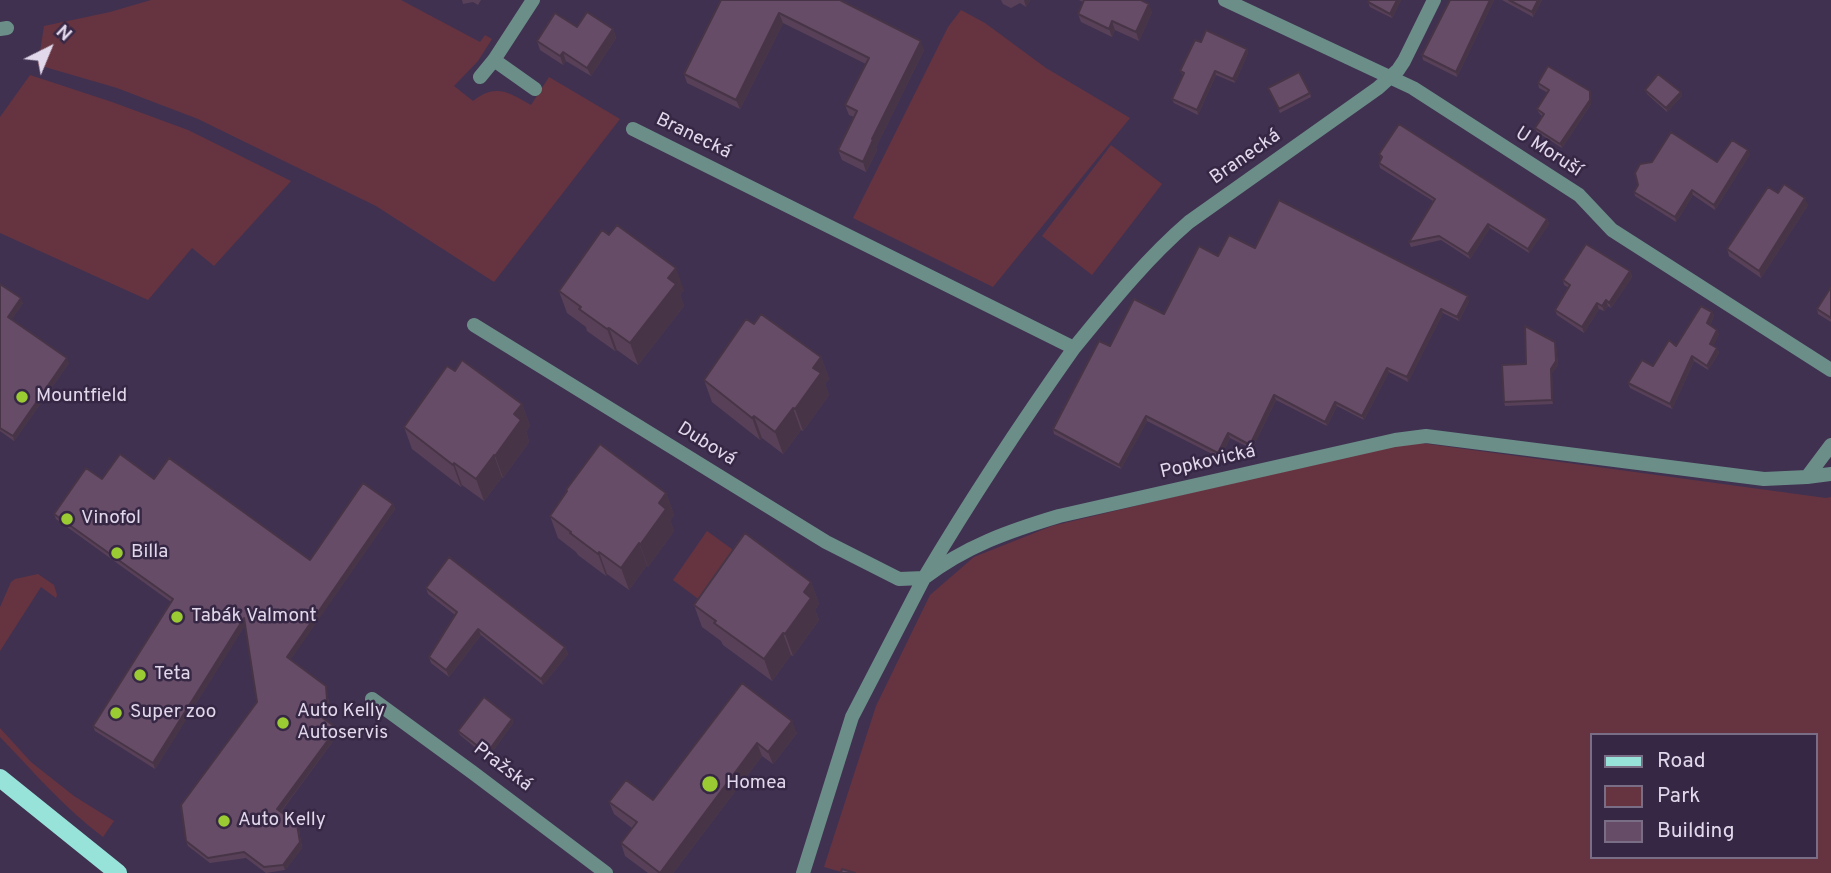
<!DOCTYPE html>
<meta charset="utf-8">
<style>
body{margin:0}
#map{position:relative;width:1831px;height:873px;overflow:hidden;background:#403150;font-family:Overpass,sans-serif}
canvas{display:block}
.legend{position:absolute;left:1590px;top:733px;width:228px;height:126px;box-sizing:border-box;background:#362745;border:2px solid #7a6e87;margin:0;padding:9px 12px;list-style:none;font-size:21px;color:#e1d8eb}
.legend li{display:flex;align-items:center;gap:14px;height:35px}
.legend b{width:35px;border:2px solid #7a6e87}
.north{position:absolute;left:14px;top:14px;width:70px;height:70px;-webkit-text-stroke:5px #362745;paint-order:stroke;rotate:43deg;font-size:19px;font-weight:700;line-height:28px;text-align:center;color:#e1d8eb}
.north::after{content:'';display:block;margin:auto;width:24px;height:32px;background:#e1d8eb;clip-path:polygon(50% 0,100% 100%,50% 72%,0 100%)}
</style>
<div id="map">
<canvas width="1831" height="873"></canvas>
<ul class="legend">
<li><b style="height:9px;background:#98e3d9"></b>Road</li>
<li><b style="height:19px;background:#663440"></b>Park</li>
<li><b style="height:19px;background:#664c66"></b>Building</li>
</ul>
<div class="north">N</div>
</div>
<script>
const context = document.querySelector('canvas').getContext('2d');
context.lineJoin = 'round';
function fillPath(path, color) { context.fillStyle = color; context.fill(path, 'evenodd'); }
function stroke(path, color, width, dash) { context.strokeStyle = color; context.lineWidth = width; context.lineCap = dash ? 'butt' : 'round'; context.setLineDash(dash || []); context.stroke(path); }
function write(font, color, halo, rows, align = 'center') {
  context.font = font + ' Overpass,sans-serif'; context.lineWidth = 5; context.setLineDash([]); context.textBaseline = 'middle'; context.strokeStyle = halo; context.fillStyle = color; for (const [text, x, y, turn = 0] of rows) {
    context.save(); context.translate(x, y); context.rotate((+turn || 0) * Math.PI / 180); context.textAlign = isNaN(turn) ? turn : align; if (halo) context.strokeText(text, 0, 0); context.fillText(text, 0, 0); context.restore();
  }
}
fillPath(new Path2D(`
 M 151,0 L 401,0 L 480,42 L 485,35 L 492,39 L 478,61 L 454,86 L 473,101 C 495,83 509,92 531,105 L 549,77 L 620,119 L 494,282 L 376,206 L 198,119 L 117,88 L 38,65 L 44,26 L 110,12 Z
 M 961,10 L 985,23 L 1046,68 L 1130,118 L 993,287 L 853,218 L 948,27 Z
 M 30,75 L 112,102 L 188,130 L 291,181 L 214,266 L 192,248 L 148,300 L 0,233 L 0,117 Z
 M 1111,145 L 1162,184 L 1092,275 L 1042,236 Z
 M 1406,441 L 1826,498 L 1831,497 L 1831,873 L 845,873 L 824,867 L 876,706 L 930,595 L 974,557 L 1052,526 ZM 1591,735 L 1815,735 L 1815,857 L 1591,857 Z
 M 707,531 L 736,552 L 701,601 L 673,580 Z
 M 38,574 L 54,585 L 57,595 L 56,598 L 41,587 L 0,651 L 0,607 L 11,582 L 15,579 Z
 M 0,728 L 31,762 L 74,796 L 114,821 L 103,837 C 64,808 34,772 0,737 Z`), '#663440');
stroke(new Path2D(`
 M 1225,0 L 1413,88 L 1579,195 L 1612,230 L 1831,370
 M 0,29 L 7,28
 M 494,60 L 535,89
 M 480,77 L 494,60 L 533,0
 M 633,129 L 1074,348 C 1110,304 1146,259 1189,222 L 1378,88 L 1398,70 L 1404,61 L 1434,0
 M 474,325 L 826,542 L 899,579 L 924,578 C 971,499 1021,423 1074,348
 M 1807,477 L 1831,445
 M 372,699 L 472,772 L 606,873
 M 803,873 L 852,717 L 924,578 C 966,546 1009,531 1059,516 L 1395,440 L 1426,436 L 1764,479 L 1807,477 L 1831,474`), '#6b8e89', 14);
stroke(new Path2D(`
 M 0,778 L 118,873`), '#98e3d9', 18);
fillPath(new Path2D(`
 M 462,0 L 481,0 L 478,5 L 473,2 L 463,4 Z
 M 721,0 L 840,0 L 924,50 L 876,147 L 877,150 L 866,172 L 842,160 L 838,150 L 854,117 L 849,115 L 845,105 L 866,64 L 783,23 L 740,109 L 687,83 L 684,74 Z
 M 1001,0 L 1030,0 L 1026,7 L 1020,3 L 1011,8 L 1003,4 Z
 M 1079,0 L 1141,0 L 1152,12 L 1139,41 L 1115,30 L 1112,37 L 1081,22 L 1078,14 L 1083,2 Z
 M 1369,0 L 1401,0 L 1392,18 L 1370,7 L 1368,2 Z
 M 1450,0 L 1494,0 L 1457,77 L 1423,60 L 1422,55 Z
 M 1502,0 L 1542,0 L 1533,17 Z
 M 577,27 L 613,29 L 616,38 L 591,76 L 566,61 L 563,65 L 540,50 L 537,41 Z
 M 1201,42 L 1247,49 L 1248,53 L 1235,83 L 1216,75 L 1198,115 L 1174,103 L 1172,99 L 1183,76 L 1180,71 Z
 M 1538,83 L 1591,96 L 1591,104 L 1562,148 L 1537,132 L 1535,128 L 1542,116 L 1539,113 L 1537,109 L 1548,93 L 1539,88 Z
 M 1268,88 L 1310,93 L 1311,97 L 1280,113 Z
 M 1645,90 L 1681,92 L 1682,96 L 1667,112 L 1647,94 Z
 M 1379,154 L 1547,219 L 1549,224 L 1529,253 L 1490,228 L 1470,259 L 1441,240 L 1411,247 L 1409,242 L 1433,201 L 1380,168 L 1379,163 L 1381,159 Z
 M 1750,154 L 1715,210 L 1693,195 L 1676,222 L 1635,196 L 1634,192 L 1717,162 Z
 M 1778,193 L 1808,205 L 1761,278 L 1729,256 L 1727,249 Z
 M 1255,248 L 1469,301 L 1459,321 L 1443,313 L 1408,382 L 1389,372 L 1364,420 L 1337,406 L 1327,426 L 1276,400 L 1252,449 L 1230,438 L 1220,458 L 1147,421 L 1121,469 L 1054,434 L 1053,429 L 1110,346 L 1164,314 L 1218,256 Z
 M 1630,271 L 1632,277 L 1611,308 L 1608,306 L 1604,311 L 1599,309 L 1584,333 L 1557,315 L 1555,310 L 1569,288 L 1564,285 L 1563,280 Z
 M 0,284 L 23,303 L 11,320 L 69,363 L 14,441 L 0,431 Z
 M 1831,287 L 1831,322 L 1818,314 L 1817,309 Z
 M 684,290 L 680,295 L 684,306 L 638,365 L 617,350 L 615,351 L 587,331 L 586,327 L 567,313 L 559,291 Z
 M 1712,312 L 1714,316 L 1710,325 L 1719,334 L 1713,346 L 1717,348 L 1719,353 L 1708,370 L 1694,361 L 1672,409 L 1630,388 L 1628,383 L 1653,366 Z
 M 754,324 L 821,357 L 829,379 L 825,384 L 829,395 L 803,431 L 801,430 L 783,454 L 762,438 L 760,440 L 712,402 L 704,380 Z
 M 1555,342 L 1556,346 L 1558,365 L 1552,373 L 1553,404 L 1505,406 L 1504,402 L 1526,364 Z
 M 455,371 L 522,404 L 530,426 L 526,431 L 529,442 L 503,478 L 502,477 L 484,501 L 462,485 L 461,487 L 412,449 L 404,427 Z
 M 102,479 L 154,479 L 310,560 L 393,504 L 395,509 L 290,660 L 327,691 L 329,704 L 321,715 L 322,717 L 339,733 L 281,812 L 299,829 L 302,848 L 285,870 L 266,873 L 246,858 L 210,863 L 188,846 L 186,841 L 257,702 L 245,625 L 155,769 L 95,731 L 93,726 L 171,602 L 56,519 L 54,514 Z
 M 566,490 L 666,493 L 674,515 L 670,520 L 674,531 L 648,567 L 647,565 L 629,590 L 607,574 L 606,576 L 578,555 L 576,552 L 558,538 L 550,516 L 566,493 Z
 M 811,582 L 819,604 L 815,610 L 819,620 L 793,656 L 791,655 L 772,681 L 723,645 L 721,641 L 702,627 L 694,605 Z
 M 426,588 L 565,647 L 568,654 L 543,685 L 481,635 L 449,677 L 431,663 L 429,657 L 455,615 L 428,594 Z
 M 742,683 L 797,733 L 773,764 L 762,756 L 673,873 L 648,873 L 625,856 L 621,843 L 632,828 L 614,814 L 609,802 L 653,800 Z
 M 512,719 L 513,723 L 488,758 L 460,735 L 458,731 Z`), '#584158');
fillPath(new Path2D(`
 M 1024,0 L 1030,0 L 1026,7 Z
 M 1397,0 L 1401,0 L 1392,18 L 1390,14 Z
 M 1490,0 L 1494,0 L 1457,77 L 1456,72 Z
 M 1538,0 L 1542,0 L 1533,17 L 1532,12 Z
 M 1149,4 L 1152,12 L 1139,41 L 1136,32 Z
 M 779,13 L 783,23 L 740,109 L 736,100 Z
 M 1112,21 L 1115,30 L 1112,37 L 1109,29 Z
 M 613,29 L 616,38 L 591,76 L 587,68 Z
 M 921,41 L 924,50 L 876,147 L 877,150 L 866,172 L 863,162 L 872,139 Z
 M 1247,49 L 1248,53 L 1235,83 L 1233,79 Z
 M 563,52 L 566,61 L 563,65 L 560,56 Z
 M 1215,71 L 1216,75 L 1198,115 L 1197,110 Z
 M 1590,91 L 1591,96 L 1591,104 L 1562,148 L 1560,144 Z
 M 1681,92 L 1682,96 L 1667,112 L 1666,108 Z
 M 1748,150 L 1750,154 L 1715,210 L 1714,205 Z
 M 1692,190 L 1693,195 L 1676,222 L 1675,217 Z
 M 1805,198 L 1808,205 L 1761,278 L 1759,271 Z
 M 1547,219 L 1549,224 L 1529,253 L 1528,249 Z
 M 1488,224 L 1490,228 L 1470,259 L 1468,254 Z
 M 676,268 L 684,290 L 680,295 L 684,306 L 638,365 L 630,343 L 668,278 Z
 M 1630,271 L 1632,277 L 1611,308 L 1609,303 Z
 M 1468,296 L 1469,301 L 1459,321 L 1457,317 Z
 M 21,298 L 23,303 L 10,322 L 8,317 Z
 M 1606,300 L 1608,306 L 1604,311 L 1602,306 Z
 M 1597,303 L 1599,309 L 1584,333 L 1582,327 Z
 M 1441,309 L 1443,313 L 1408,382 L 1407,377 Z
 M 1712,312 L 1714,316 L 1709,327 L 1707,323 Z
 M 609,328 L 617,350 L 615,351 L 607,329 Z
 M 1717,330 L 1719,334 L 1712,349 L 1710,344 Z
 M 1555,342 L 1556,346 L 1558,365 L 1552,373 L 1553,404 L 1552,400 L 1551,369 Z
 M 1717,348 L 1719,353 L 1708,370 L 1707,366 Z
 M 1692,356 L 1694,361 L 1672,409 L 1670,404 Z
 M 821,357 L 829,379 L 825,384 L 829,395 L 803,431 L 795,409 L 813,368 Z
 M 67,358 L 69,363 L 14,441 L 13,436 Z
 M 1387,368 L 1389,372 L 1364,420 L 1362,416 Z
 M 1274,395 L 1276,400 L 1252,449 L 1250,445 Z
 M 1335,402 L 1337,406 L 1327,426 L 1325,422 Z
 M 522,404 L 530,426 L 526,431 L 529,442 L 503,478 L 495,456 L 514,414 Z
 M 793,408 L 801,430 L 783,454 L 775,432 Z
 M 754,416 L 762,438 L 760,440 L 752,418 Z
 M 1146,416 L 1147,421 L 1121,469 L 1119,465 Z
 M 1228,433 L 1230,438 L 1220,458 L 1218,453 Z
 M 494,455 L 502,477 L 484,501 L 476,479 Z
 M 454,463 L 462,485 L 461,487 L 453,465 Z
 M 666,493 L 674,515 L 670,520 L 674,531 L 648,567 L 640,545 L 659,503 Z
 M 393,504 L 395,509 L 289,662 L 287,657 Z
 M 639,543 L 647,565 L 629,590 L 621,568 Z
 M 599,552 L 607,574 L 606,576 L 598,554 Z
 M 811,582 L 819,604 L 815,610 L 819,620 L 793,656 L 785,634 L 804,592 Z
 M 244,618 L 246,624 L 155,769 L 153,763 Z
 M 478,629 L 481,635 L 449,677 L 446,670 Z
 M 783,633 L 791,655 L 772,681 L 764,659 Z
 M 565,647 L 568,654 L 543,685 L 541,679 Z
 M 326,686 L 329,704 L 321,715 L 323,720 L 318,711 Z
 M 512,719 L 513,723 L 488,758 L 487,753 Z
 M 792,721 L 797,733 L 773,764 L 768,752 Z
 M 337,728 L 339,733 L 279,814 L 277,809 Z
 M 757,743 L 762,756 L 673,873 L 660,873 Z
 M 297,824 L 302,848 L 285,870 L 283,865 Z`), '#473547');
const building = new Path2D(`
 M 721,0 L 840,0 L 921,41 L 872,139 L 873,140 L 863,162 L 838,150 L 857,111 L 845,105 L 869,58 L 779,13 L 736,100 L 684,74 Z
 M 1084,0 L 1141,0 L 1149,4 L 1136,32 L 1112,21 L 1109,29 L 1078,14 Z
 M 1369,0 L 1397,0 L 1390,14 L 1368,2 Z
 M 1450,0 L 1490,0 L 1456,72 L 1422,55 Z
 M 1509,0 L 1538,0 L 1532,12 Z
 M 587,12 L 613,29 L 587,68 L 563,52 L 560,56 L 537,41 L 555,13 L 577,27 Z
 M 1206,30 L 1247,49 L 1233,79 L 1215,71 L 1197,110 L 1172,99 L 1184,73 L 1180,71 L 1195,40 L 1201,42 Z
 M 1548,66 L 1590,91 L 1590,100 L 1560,144 L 1535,128 L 1544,114 L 1537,109 L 1549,90 L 1538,83 Z
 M 1299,72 L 1310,93 L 1279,109 L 1268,88 Z
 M 1658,74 L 1681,92 L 1666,108 L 1645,90 Z
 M 1399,124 L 1547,219 L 1528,249 L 1488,224 L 1468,254 L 1439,236 L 1409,242 L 1435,199 L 1379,163 L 1382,157 L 1379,154 Z
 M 1671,132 L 1717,162 L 1732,140 L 1748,150 L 1714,205 L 1692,190 L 1675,217 L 1634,192 L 1638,185 L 1635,173 L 1640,164 L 1652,162 Z
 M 1784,184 L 1805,198 L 1759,271 L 1727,249 L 1768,187 L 1778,193 Z
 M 1279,200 L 1468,296 L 1457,317 L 1441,309 L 1407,377 L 1387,368 L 1362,416 L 1335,402 L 1325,422 L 1274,395 L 1250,445 L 1228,433 L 1218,453 L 1146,416 L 1119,465 L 1053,429 L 1099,341 L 1110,346 L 1134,299 L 1164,314 L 1199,246 L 1218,256 L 1229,235 L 1255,248 Z
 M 617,225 L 676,268 L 668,278 L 676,284 L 630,343 L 609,328 L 607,329 L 579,309 L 581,307 L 559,291 L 602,230 L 609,235 Z
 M 1586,244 L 1630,271 L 1609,303 L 1606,300 L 1602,306 L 1597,303 L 1582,327 L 1555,310 L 1570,285 L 1563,280 Z
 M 0,284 L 21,298 L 8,317 L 67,358 L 13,436 L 0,428 Z
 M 1831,287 L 1831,318 L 1817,309 Z
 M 1701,306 L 1712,312 L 1707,323 L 1717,330 L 1710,344 L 1717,348 L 1707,366 L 1692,356 L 1670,404 L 1628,383 L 1642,360 L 1653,366 L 1669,340 L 1676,346 Z
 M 761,314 L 821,357 L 813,368 L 821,373 L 795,409 L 793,408 L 775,432 L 754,416 L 752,418 L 704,380 L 746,319 L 754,324 Z
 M 1525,326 L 1555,342 L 1556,361 L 1551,369 L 1552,400 L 1504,402 L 1502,365 L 1526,364 Z
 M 462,360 L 522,404 L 514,414 L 521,420 L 495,456 L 494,455 L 476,479 L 454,463 L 453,465 L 404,427 L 447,366 L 455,371 Z
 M 600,444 L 666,493 L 659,503 L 666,509 L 640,545 L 639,543 L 621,568 L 599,552 L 598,554 L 570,533 L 571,532 L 550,516 L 567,491 L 566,490 Z
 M 120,454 L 154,479 L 169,458 L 310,560 L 363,483 L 393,504 L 287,657 L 326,686 L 327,699 L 318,711 L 321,714 L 320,716 L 337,728 L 277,809 L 297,824 L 300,842 L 283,865 L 264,867 L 244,852 L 208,858 L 186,841 L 181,805 L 257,702 L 244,618 L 153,763 L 93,726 L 173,599 L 54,514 L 86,468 L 102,479 Z
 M 745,533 L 811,582 L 804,592 L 811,598 L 785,634 L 783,633 L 764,659 L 714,623 L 716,621 L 694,605 Z
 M 449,557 L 565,647 L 541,679 L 478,629 L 446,670 L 429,657 L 457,612 L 426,588 Z
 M 742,683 L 792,721 L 768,752 L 757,743 L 660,873 L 621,843 L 637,822 L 609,802 L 626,780 L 653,800 Z
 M 484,697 L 512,719 L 487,753 L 458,731 Z
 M 842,869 L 855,873 L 841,873 Z`);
fillPath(building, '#664c66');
stroke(building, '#473547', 2);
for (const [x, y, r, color] of [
 [22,397,7,"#9bcb33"],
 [67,519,7,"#9bcb33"],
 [117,553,7,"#9bcb33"],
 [177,617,7,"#9bcb33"],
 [140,675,7,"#9bcb33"],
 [116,713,7,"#9bcb33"],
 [283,723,7,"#9bcb33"],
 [710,784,9,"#9bcb33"],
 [224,821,7,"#9bcb33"]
]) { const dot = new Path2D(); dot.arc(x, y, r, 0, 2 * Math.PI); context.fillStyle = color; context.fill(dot); stroke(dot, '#362745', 2.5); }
write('19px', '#e1d8eb', '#362745', [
 ["Branecká",693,137,26],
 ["U Moruší",1548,153,33],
 ["Branecká",1246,158,-35],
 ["Dubová",706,445,32],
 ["Popkovická",1208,463,-13],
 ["Pražská",502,768,37]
]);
write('19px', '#e1d8eb', '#362745', [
 ["Mountfield",36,397],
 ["Vinofol",81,519],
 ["Billa",131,553],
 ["Tabák Valmont",191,617],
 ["Teta",154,675],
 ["Auto Kelly",297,712],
 ["Autoservis",297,734],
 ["Super zoo",130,713],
 ["Homea",726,784],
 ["Auto Kelly",238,821]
], 'left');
</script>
